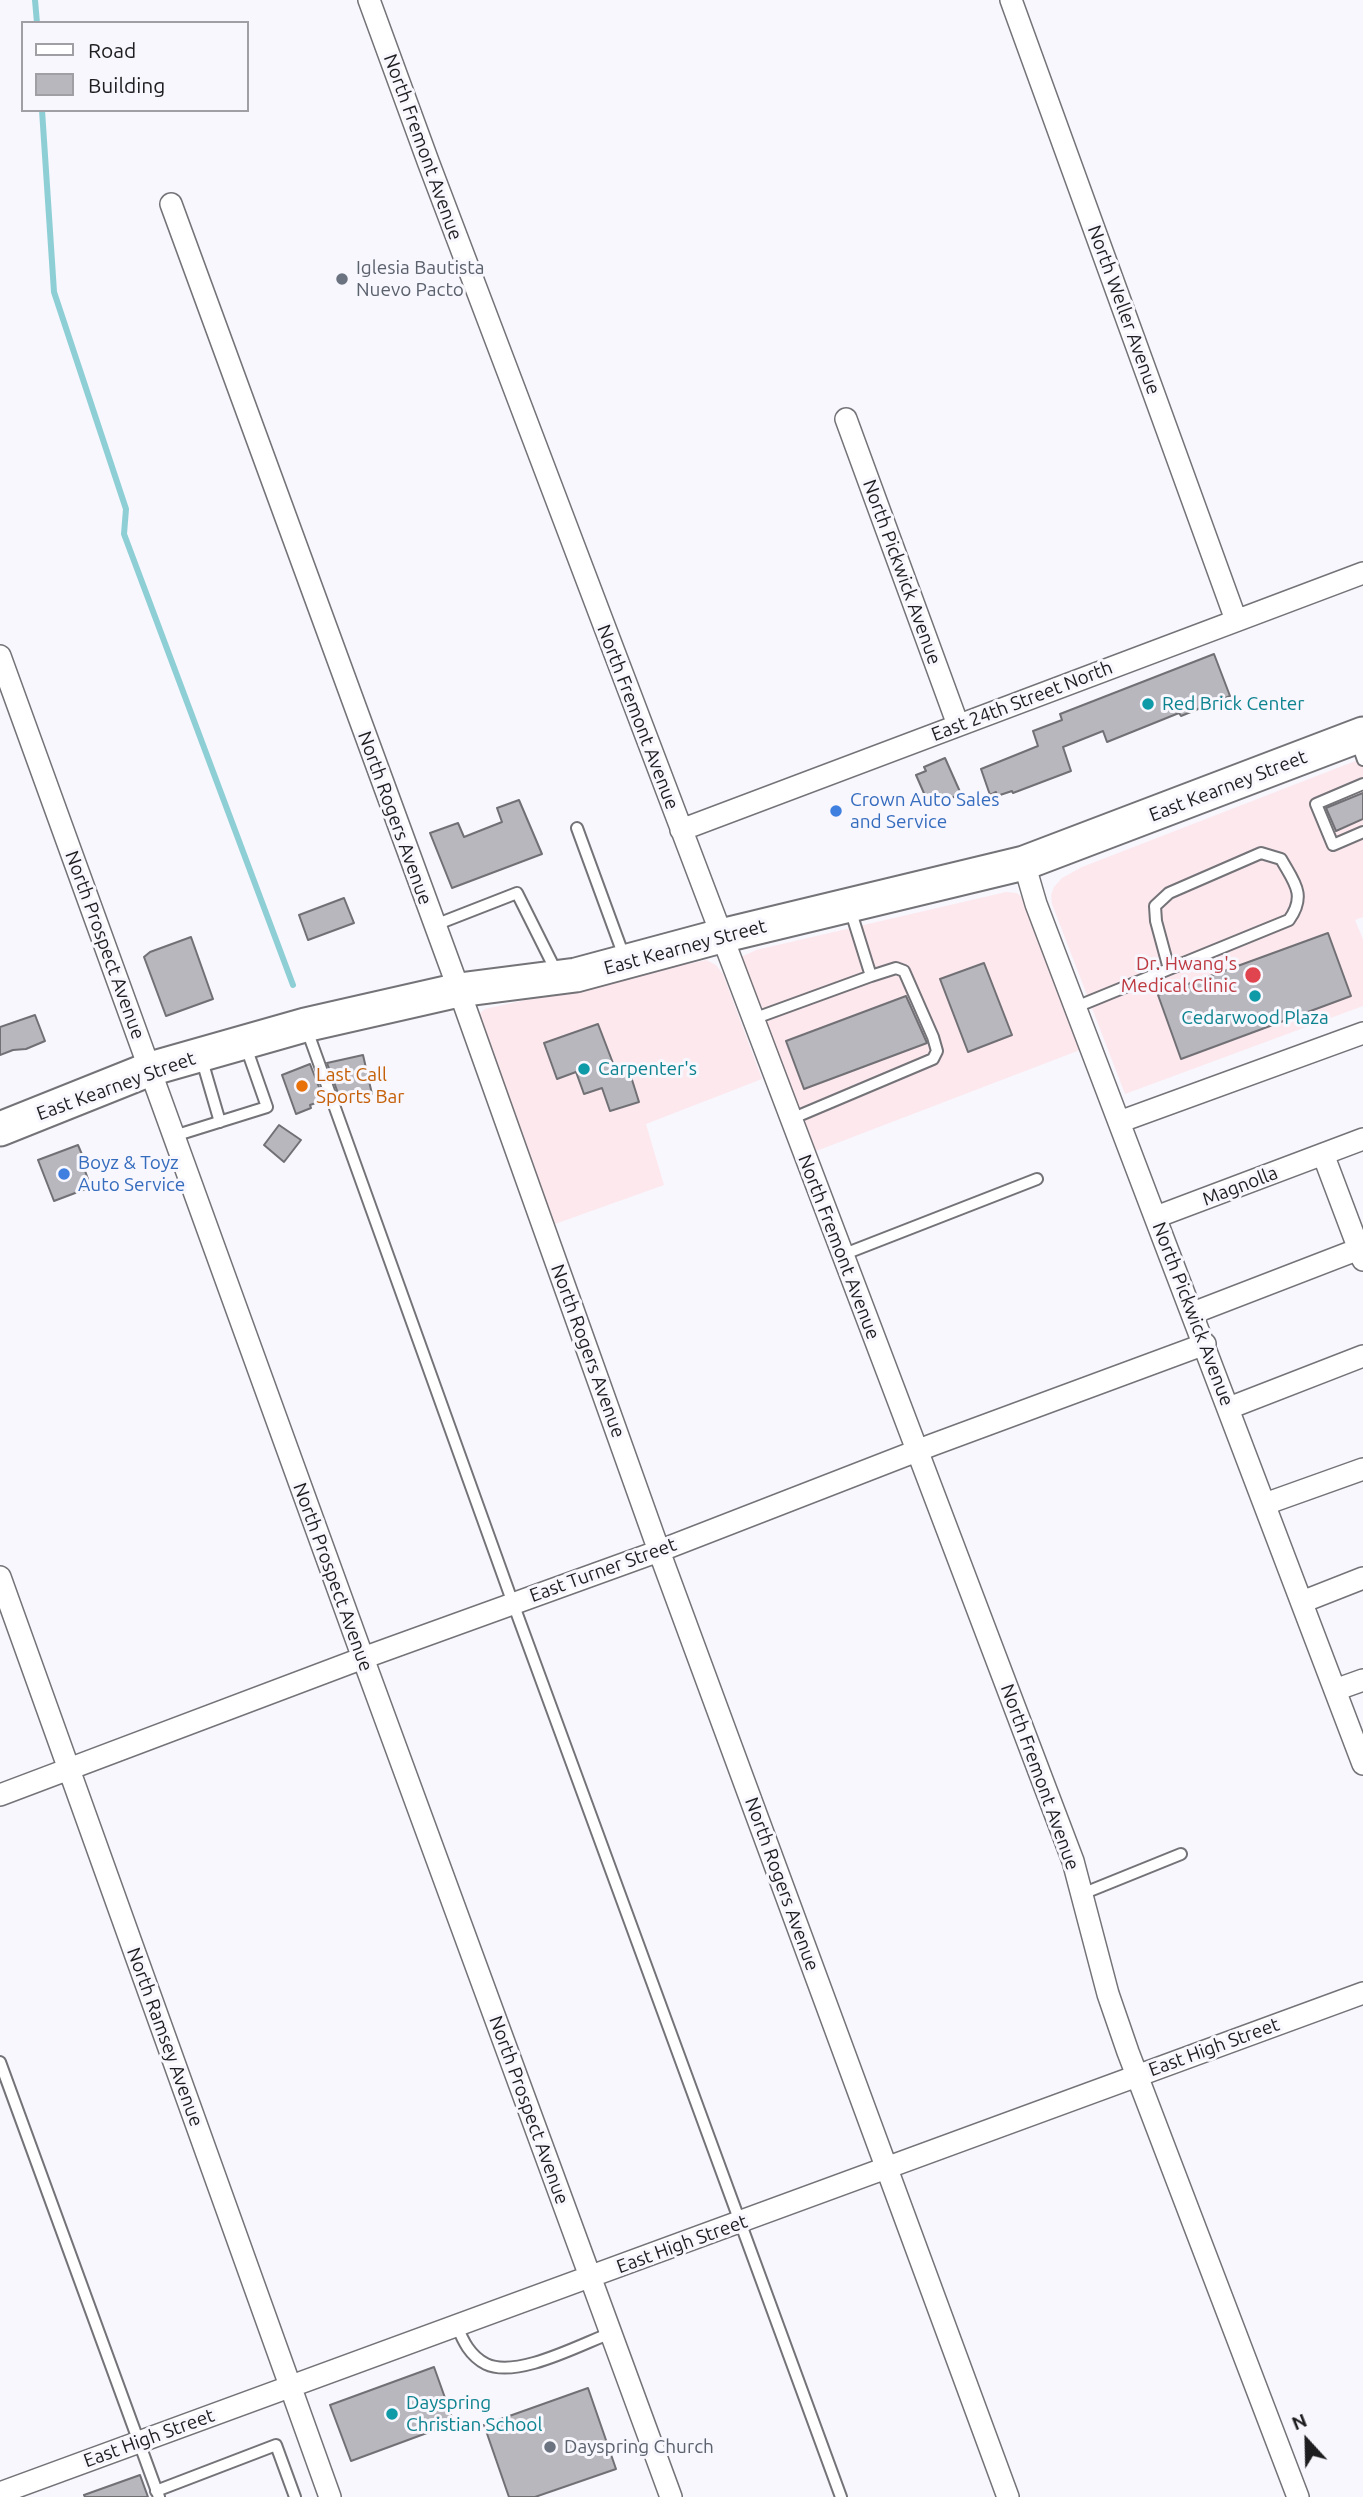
<!DOCTYPE html>
<style>
body{margin:0}
#map{position:relative;width:1363px;height:2497px;overflow:hidden;background:#f7f7fd;font-family:Ubuntu,sans-serif}
canvas{display:block}
.legend{position:absolute;left:21px;top:21px;width:228px;height:91px;box-sizing:border-box;background:#f7f7fd;border:2px solid #a0a0a4;margin:0;padding:9px 12px;list-style:none;font-size:21px;color:#1e1d1f}
.legend li{display:flex;align-items:center;gap:14px;height:35px}
.legend b{width:35px;border:2px solid #a0a0a4}
.north{position:absolute;left:1272px;top:2406px;width:70px;height:70px;-webkit-text-stroke:5px #f7f7fd;paint-order:stroke;rotate:338deg;font-size:19px;font-weight:700;line-height:28px;text-align:center;color:#1e1d1f}
.north::after{content:'';display:block;margin:auto;width:24px;height:32px;background:#1e1d1f;clip-path:polygon(50% 0,100% 100%,50% 72%,0 100%)}
</style>
<div id="map">
<canvas width="1363" height="2497"></canvas>
<ul class="legend">
<li><b style="height:9px;background:#fff"></b>Road</li>
<li><b style="height:19px;background:#b8b7bd"></b>Building</li>
</ul>
<div class="north">N</div>
</div>
<script>
const context = document.querySelector('canvas').getContext('2d');
context.lineJoin = 'round';
function fillPath(path, color) { context.fillStyle = color; context.fill(path, 'evenodd'); }
function stroke(path, color, width, dash) { context.strokeStyle = color; context.lineWidth = width; context.lineCap = dash ? 'butt' : 'round'; context.setLineDash(dash || []); context.stroke(path); }
function write(font, color, halo, rows, align = 'center') {
  context.font = font + ' Ubuntu,sans-serif'; context.lineWidth = 6; context.setLineDash([]); context.textBaseline = 'middle'; context.strokeStyle = halo; context.fillStyle = color; for (const [text, x, y, turn = 0] of rows) {
    context.save(); context.translate(x, y); context.rotate((+turn || 0) * Math.PI / 180); context.textAlign = isNaN(turn) ? turn : align; if (halo) context.strokeText(text, 0, 0); context.fillText(text, 0, 0); context.restore();
  }
}
fillPath(new Path2D(`
 M 1363,758 L 1363,917 L 1355,920 L 1363,939 L 1363,1006 L 1125,1094 L 1052,904 L 1051,895 L 1054,887 L 1062,878 L 1082,867 Z
 M 1006,892 L 1017,893 L 1025,900 L 1031,912 L 1080,1050 L 811,1153 L 739,958 L 756,950 Z
 M 706,960 L 716,965 L 723,974 L 762,1079 L 646,1124 L 664,1185 L 555,1224 L 479,1022 L 479,1014 L 485,1009 Z`), '#fde8ed');
stroke(new Path2D(`
 M 35,0 L 37,23
 M 42,110 L 54,292 L 126,509 L 124,534 L 293,985`), '#8ecfd5', 6);
const building = new Path2D(`
 M 1214,654 L 1230,696 L 1181,716 L 1179,713 L 1107,742 L 1103,731 L 1063,747 L 1071,771 L 1013,793 L 1012,791 L 997,796 L 996,792 L 990,795 L 981,769 L 1038,746 L 1033,731 L 1062,720 L 1060,714 Z
 M 945,758 L 961,794 L 930,807 L 916,775 L 926,771 L 924,767 Z
 M 1363,793 L 1363,819 L 1336,831 L 1326,808 Z
 M 519,800 L 542,854 L 452,888 L 430,833 L 458,823 L 464,837 L 502,822 L 497,808 Z
 M 344,898 L 354,923 L 308,940 L 299,915 Z
 M 1328,933 L 1351,996 L 1181,1059 L 1158,995 Z
 M 191,937 L 213,999 L 166,1016 L 144,957 L 150,952 Z
 M 984,963 L 1012,1035 L 968,1052 L 940,979 Z
 M 906,996 L 927,1043 L 804,1089 L 786,1041 Z
 M 35,1015 L 45,1041 L 26,1049 L 13,1050 L 0,1055 L 0,1027 Z
 M 598,1024 L 616,1071 L 628,1067 L 639,1102 L 610,1111 L 602,1088 L 584,1094 L 576,1072 L 557,1079 L 544,1043 Z
 M 363,1055 L 372,1094 L 354,1099 L 352,1092 L 339,1096 L 327,1063 Z
 M 310,1064 L 324,1100 L 310,1105 L 311,1108 L 296,1114 L 282,1075 Z
 M 279,1125 L 301,1140 L 284,1162 L 264,1145 Z
 M 78,1145 L 83,1157 L 81,1160 L 91,1187 L 54,1201 L 38,1160 Z
 M 434,2367 L 454,2423 L 351,2461 L 330,2405 Z
 M 588,2388 L 616,2469 L 535,2497 L 509,2497 L 484,2425 Z
 M 140,2475 L 148,2497 L 85,2497 L 84,2495 Z`);
fillPath(building, '#b8b7bd');
stroke(building, '#707075', 2);
const lane = new Path2D(`
 M 1356,740 L 1363,760
 M 1363,784 L 1316,804 L 1333,845 L 1363,832
 M 577,828 L 625,959
 M 435,925 L 517,893 L 558,975
 M 1076,1007 L 1289,920 C 1307,895 1294,882 1281,859 L 1261,853 L 1169,893 L 1155,906 L 1156,921 L 1169,969
 M 753,1019 L 871,976
 M 307,1030 L 510,1595 L 841,2497
 M 201,1057 L 220,1122
 M 791,1119 L 933,1059 L 937,1051 L 933,1037 L 904,971 L 896,968 L 871,976 L 850,909
 M 174,1136 L 267,1107 L 246,1047
 M 842,1255 L 1037,1179
 M 1082,1894 L 1181,1854
 M 0,2062 L 159,2497
 M 457,2326 C 463,2341 470,2356 486,2364 C 517,2379 581,2344 611,2333
 M 156,2491 L 276,2445 L 295,2497`);
const street = new Path2D(`
 M 369,0 L 429,164 L 1073,1861 L 1108,1994 L 1128,2052 L 1298,2497
 M 1011,0 L 1236,620
 M 171,204 L 459,990 L 659,1551 L 1008,2497
 M 846,419 L 958,725
 M 0,656 L 363,1658 L 671,2497
 M 681,830 L 1363,573
 M 1024,863 L 1036,904 L 1363,1764
 M 1119,1122 L 1363,1033
 M 1323,1154 L 1363,1260
 M 1156,1217 L 1363,1139
 M 1193,1313 L 1359,1249
 M 1229,1408 L 1363,1356
 M 1265,1504 L 1363,1469
 M 0,1577 L 330,2497
 M 1302,1602 L 1363,1578
 M 1335,1690 L 1363,1680
 M 0,1795 L 363,1658 L 659,1551 L 932,1445 L 1205,1344
 M 0,2493 L 1363,1993`);
const primary = new Path2D(`
 M 0,1129 L 150,1069 L 305,1025 L 459,990 L 576,975 L 721,936 L 1024,863 L 1363,734`);
stroke(lane, '#737378', 14);
stroke(street, '#737378', 24);
stroke(primary, '#737378', 37);
stroke(lane, '#fff', 10);
stroke(street, '#fff', 21);
stroke(primary, '#fff', 33);
for (const [x, y, r, color] of [
 [342,279,7,"#6b7280"],
 [1148,704,7,"#0f9aa8"],
 [836,811,7,"#3f7fe0"],
 [1253,975,9,"#e0444e"],
 [1255,996,7,"#0f9aa8"],
 [584,1069,7,"#0f9aa8"],
 [302,1086,7,"#e8710a"],
 [64,1174,7,"#3f7fe0"],
 [392,2414,7,"#0f9aa8"],
 [550,2447,7,"#6b7280"]
]) { const dot = new Path2D(); dot.arc(x, y, r, 0, 2 * Math.PI); context.fillStyle = color; context.fill(dot); stroke(dot, '#f7f7fd', 2.5); }
write('19px', '#1e1d1f', '#f7f7fd', [
 ["North Fremont Avenue",423,147,70],
 ["North Weller Avenue",1124,310,70],
 ["North Pickwick Avenue",902,572,70],
 ["East 24th Street North",1022,701,-21],
 ["North Fremont Avenue",638,717,69],
 ["East Kearney Street",1228,786,-21],
 ["North Rogers Avenue",395,818,70],
 ["North Prospect Avenue",105,945,70],
 ["East Kearney Street",685,947,-15],
 ["East Kearney Street",116,1086,-20],
 ["Magnolla",1240,1186,-21],
 ["North Fremont Avenue",839,1247,69],
 ["North Pickwick Avenue",1193,1314,69],
 ["North Rogers Avenue",588,1351,70],
 ["East Turner Street",603,1570,-20],
 ["North Prospect Avenue",333,1577,70],
 ["North Fremont Avenue",1040,1777,70],
 ["North Rogers Avenue",782,1884,70],
 ["North Ramsey Avenue",165,2037,70],
 ["East High Street",1214,2047,-20],
 ["North Prospect Avenue",529,2110,70],
 ["East High Street",682,2244,-20],
 ["East High Street",149,2438,-20]
]);
write('19px', '#5b616d', '#f7f7fd', [
 ["Iglesia Bautista",356,268],
 ["Nuevo Pacto",356,290],
 ["Dayspring Church",564,2447]
], 'left');
write('19px', '#0d838f', '#f7f7fd', [
 ["Red Brick Center",1162,704],
 ["Cedarwood Plaza",1255,1018,"center"],
 ["Carpenter's",598,1069],
 ["Dayspring",406,2403],
 ["Christian School",406,2425]
], 'left');
write('19px', '#366cbe', '#f7f7fd', [
 ["Crown Auto Sales",850,800],
 ["and Service",850,822],
 ["Boyz & Toyz",78,1163],
 ["Auto Service",78,1185]
], 'left');
write('19px', '#be3a42', '#f7f7fd', [
 ["Dr. Hwang's",1237,964],
 ["Medical Clinic",1237,986]
], 'right');
write('19px', '#c56008', '#f7f7fd', [
 ["Last Call",316,1075],
 ["Sports Bar",316,1097]
], 'left');
</script>
